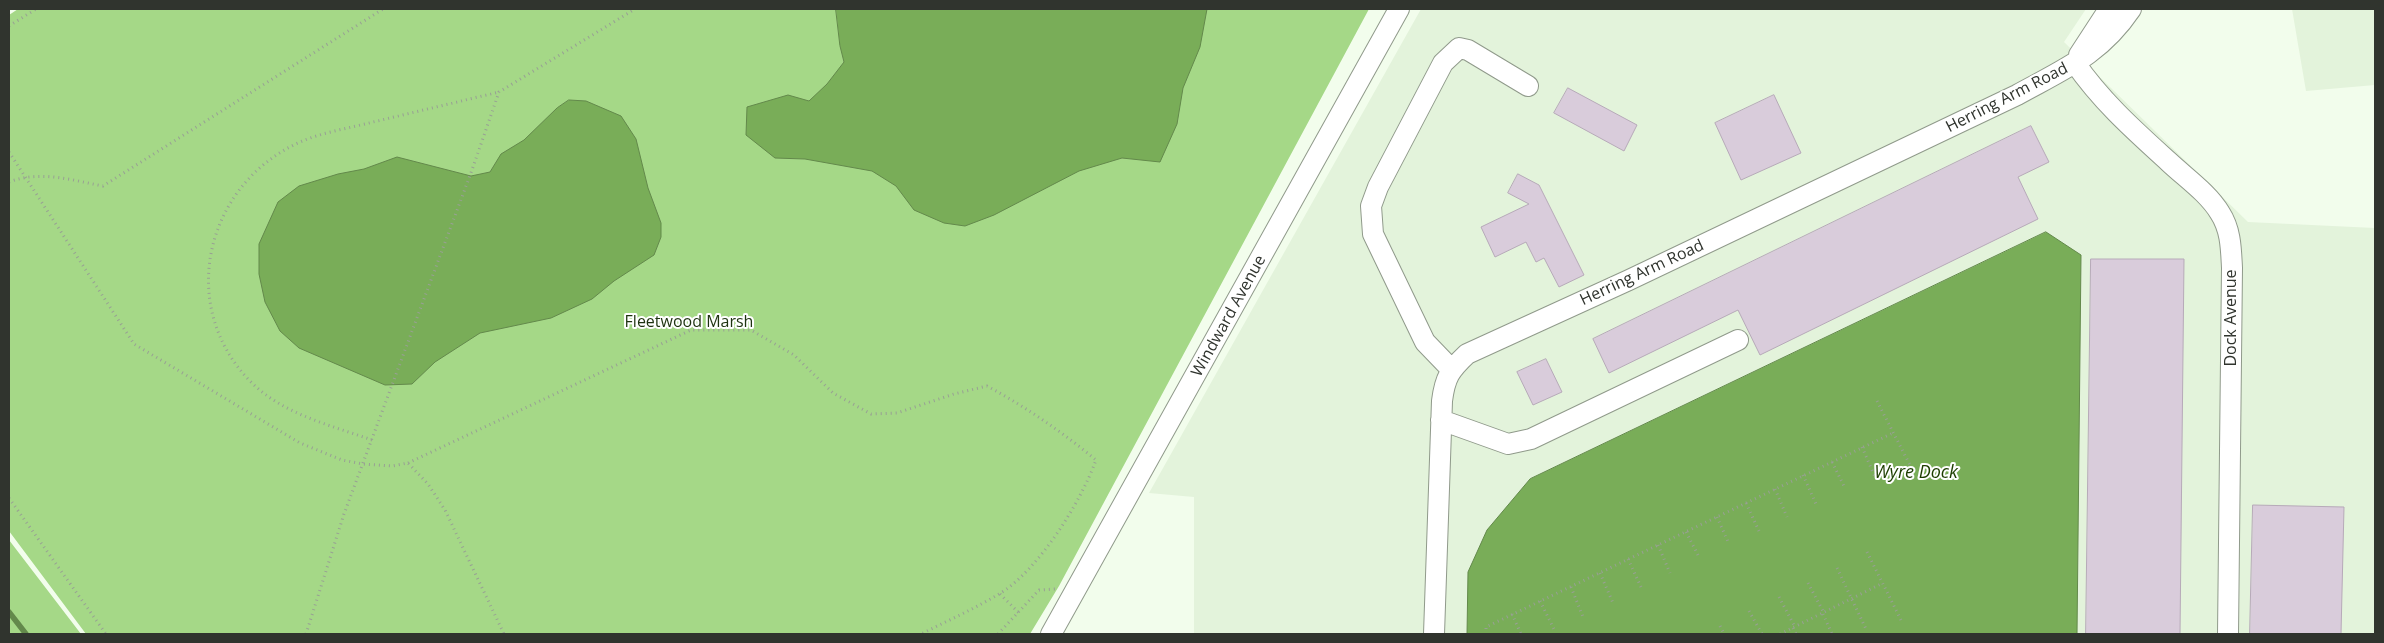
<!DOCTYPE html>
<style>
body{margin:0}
#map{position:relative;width:2384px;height:643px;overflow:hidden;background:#f2fdec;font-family:"Open Sans",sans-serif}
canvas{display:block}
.frame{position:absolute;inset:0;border:10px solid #30342e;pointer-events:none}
</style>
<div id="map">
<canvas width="2384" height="643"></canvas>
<div class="frame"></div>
</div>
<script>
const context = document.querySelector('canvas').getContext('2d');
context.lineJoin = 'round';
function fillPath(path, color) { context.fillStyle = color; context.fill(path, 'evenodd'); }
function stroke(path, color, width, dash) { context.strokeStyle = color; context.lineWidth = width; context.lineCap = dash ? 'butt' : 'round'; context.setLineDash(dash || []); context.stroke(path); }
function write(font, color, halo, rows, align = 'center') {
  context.font = font + ' "Open Sans",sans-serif'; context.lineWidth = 4; context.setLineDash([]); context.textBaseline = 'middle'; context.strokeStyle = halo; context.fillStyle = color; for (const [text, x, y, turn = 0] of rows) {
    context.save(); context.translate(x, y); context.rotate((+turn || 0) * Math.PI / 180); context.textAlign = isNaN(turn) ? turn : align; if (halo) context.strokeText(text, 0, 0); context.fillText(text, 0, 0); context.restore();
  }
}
fillPath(new Path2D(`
 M 1421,9 L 2086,9 L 2064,42 L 2248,222 L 2375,228 L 2375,634 L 1194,634 L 1194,497 L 1149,493 Z
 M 2292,9 L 2375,9 L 2375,85 L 2306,91 Z`), '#e3f3db');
fillPath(new Path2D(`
 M 18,9 L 1369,9 L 1059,586 L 1030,634 L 86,634 L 9,531 L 9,15 Z
 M 9,540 L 81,634 L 9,634 Z`), '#a5d887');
const water = new Path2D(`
 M 836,9 L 1207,9 L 1200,47 L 1183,88 L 1177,124 L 1160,162 L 1122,158 L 1079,171 L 994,215 L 965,226 L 944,223 L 914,210 L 896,186 L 872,171 L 805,159 L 775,158 L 746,135 L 747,107 L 788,95 L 809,101 L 827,84 L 844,62 L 840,46 Z
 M 569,100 L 586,101 L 621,116 L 636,139 L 648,188 L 661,223 L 661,237 L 654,255 L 614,281 L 592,299 L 551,318 L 480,333 L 435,362 L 412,384 L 385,385 L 299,348 L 280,331 L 265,302 L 259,274 L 259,244 L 278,202 L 299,186 L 338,174 L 364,169 L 397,157 L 471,176 L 490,172 L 501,154 L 524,140 L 557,108 Z
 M 2046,232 L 2081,255 L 2077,634 L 1467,634 L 1468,572 L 1487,530 L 1530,479 Z`);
fillPath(water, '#79ad58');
stroke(water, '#63894b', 1);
stroke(new Path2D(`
 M 9,612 L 26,634`), '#63894b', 5.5);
const building = new Path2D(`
 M 1568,88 L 1637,125 L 1624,151 L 1554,113 Z
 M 1774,95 L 1801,153 L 1741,180 L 1715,123 Z
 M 2031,126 L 2049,162 L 2018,177 L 2038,219 L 1760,355 L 1738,310 L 1609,373 L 1593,339 Z
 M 1518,174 L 1539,185 L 1584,275 L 1559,287 L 1544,258 L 1536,262 L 1526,242 L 1495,257 L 1481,227 L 1529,204 L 1508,193 Z
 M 2091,259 L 2184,259 L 2180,634 L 2086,634 Z
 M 1546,359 L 1562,392 L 1533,405 L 1517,372 Z
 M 2253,505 L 2344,507 L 2341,634 L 2250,634 Z`);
fillPath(building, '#d9ccdb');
stroke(building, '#b7aab9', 1);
const minor = new Path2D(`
 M 2079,55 L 2109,9
 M 2075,63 C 2102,102 2135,131 2169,162 C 2186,178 2208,193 2220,213 C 2231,230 2231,249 2232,268 L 2228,634
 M 1451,369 L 1425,342 L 1373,234 L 1371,206 L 1378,187 L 1443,63 L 1459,48 L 1468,50 L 1528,86
 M 1441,420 L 1508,444 L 1531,439 L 1738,340
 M 1051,634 L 1399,9
 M 1434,634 L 1442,401 C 1445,377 1450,370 1467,354 L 1629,280 L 2017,95 C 2064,69 2100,55 2131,9`);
stroke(minor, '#909a8b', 22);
stroke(new Path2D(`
 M 9,26 L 36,9
 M 9,152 L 134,344 L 300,443 L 342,460 L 363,464 L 392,466 L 408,463 L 428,484 L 445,510 L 504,634
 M 9,182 C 40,170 71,180 103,186 L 383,9
 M 1877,401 L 1912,469
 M 372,440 C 330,425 282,414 250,381 C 176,305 206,184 300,142 C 323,132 350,128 373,122 C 415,112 457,102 499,92
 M 1862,447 L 1875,477
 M 1832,462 L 1845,488
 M 408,463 L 691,330 L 751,330 L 794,355 L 833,393 L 871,414 L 897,413 L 954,394 L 987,386 C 1026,407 1062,432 1096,460 C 1081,502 1038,571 999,594 C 974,609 947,621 921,634
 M 1803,475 L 1816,504
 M 1775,489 L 1787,517
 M 9,498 L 106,634
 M 1746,503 L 1759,531
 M 1717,517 L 1729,544
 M 1686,532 L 1698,555
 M 1658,545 L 1670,573
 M 1867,552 L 1901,620
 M 1628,559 L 1641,587
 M 1837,568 L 1866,629
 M 1600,573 L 1613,603
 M 1808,583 L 1824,613
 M 1571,587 L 1583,617
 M 1000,594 L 1020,614
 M 1779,597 L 1795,627
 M 1540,601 L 1554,629
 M 1749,611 L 1762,634
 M 1512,614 L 1521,634
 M 1823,614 L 1832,634
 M 1720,626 L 1724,634
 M 1793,628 L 1796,634
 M 306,634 L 344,514 L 472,170 L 499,92 L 635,9
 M 998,634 L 1039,590 L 1055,589
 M 1486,634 L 1486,627 L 1893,433
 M 1780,634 L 1883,583`), '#98a094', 3, [1, 4]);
stroke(minor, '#fff', 20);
write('16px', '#30342e', '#fff', [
 ["Herring Arm Road",2007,98,-27],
 ["Herring Arm Road",1642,273,-25],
 ["Windward Avenue",1229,316,-61],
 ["Dock Avenue",2231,318,-90]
]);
write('16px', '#1e3310', '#fff', [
 ["Fleetwood Marsh",689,322]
]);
write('italic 18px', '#1d3e00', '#fff', [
 ["Wyre Dock",1916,473]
]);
</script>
